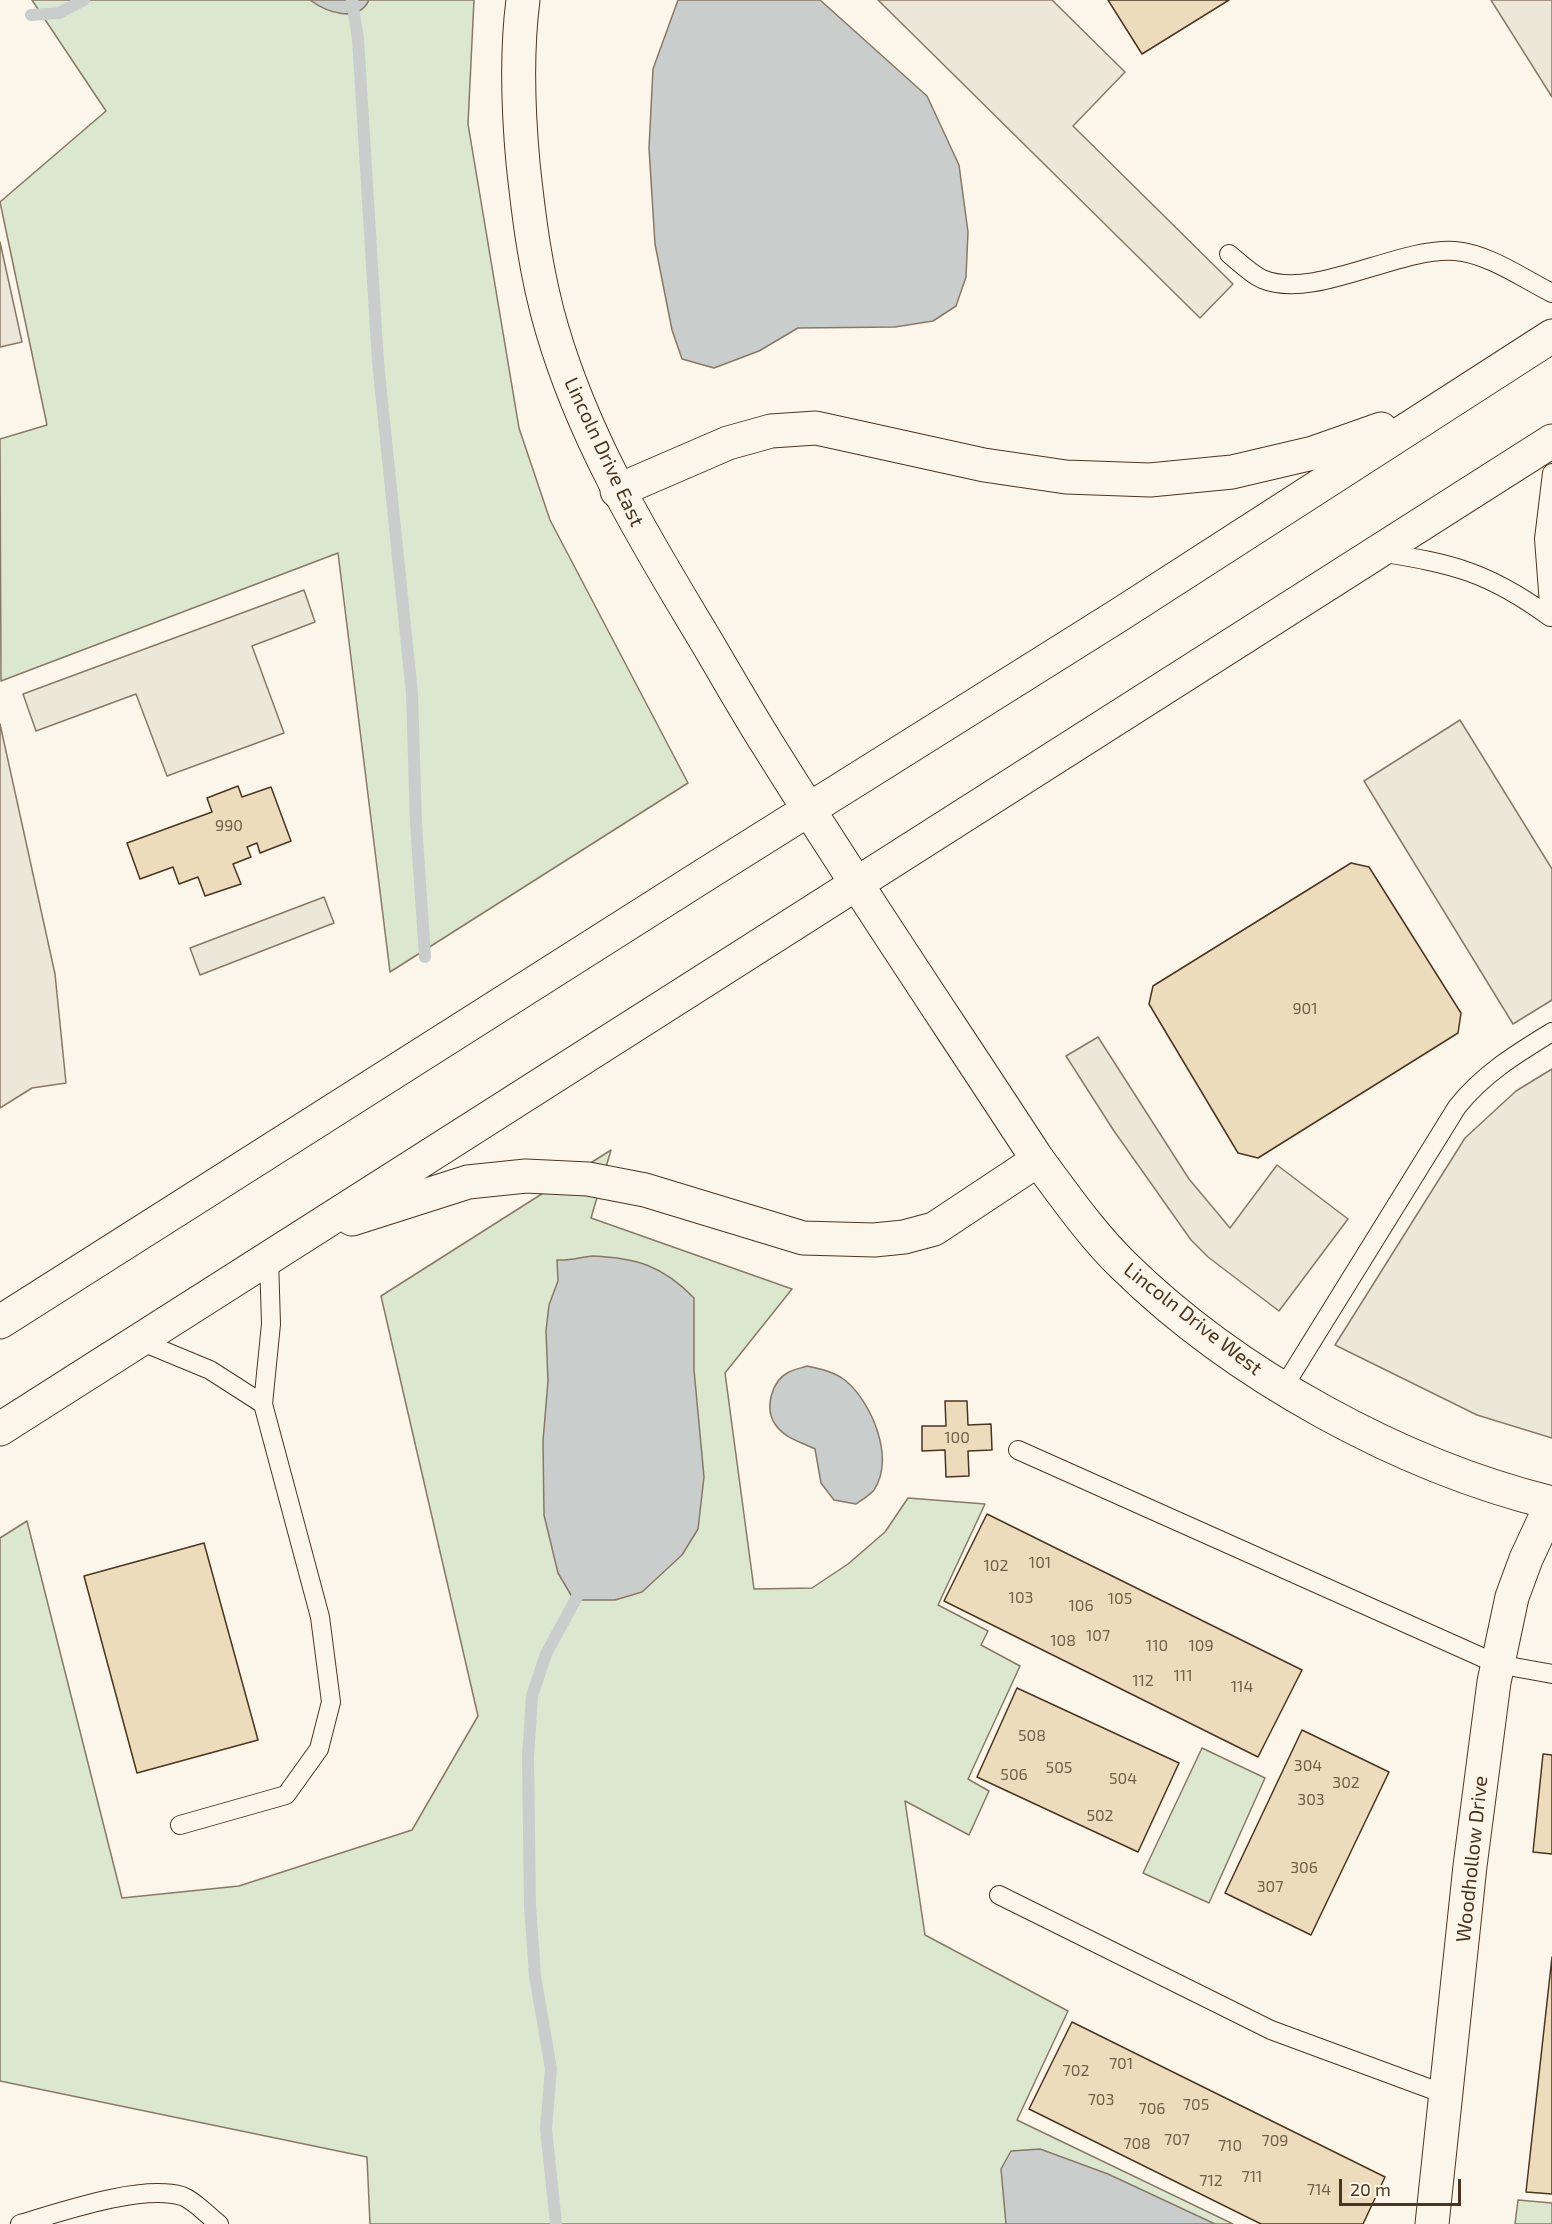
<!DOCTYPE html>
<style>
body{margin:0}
#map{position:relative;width:1552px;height:2224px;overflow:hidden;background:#fbf6e9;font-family:"Exo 2",sans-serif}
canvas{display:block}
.scale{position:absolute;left:1339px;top:2179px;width:122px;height:27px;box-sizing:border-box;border:3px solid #4a3520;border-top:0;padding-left:8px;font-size:18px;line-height:21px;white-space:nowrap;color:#4a3520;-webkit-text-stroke:4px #fbf6e9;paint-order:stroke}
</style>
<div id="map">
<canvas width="1552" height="2224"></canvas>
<div class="scale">20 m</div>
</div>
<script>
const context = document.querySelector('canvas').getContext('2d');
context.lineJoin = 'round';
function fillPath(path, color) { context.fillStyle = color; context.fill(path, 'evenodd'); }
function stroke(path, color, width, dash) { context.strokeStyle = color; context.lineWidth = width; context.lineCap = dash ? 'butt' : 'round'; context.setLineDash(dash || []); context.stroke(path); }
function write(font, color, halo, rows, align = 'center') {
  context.font = font + ' "Exo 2",sans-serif'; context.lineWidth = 4.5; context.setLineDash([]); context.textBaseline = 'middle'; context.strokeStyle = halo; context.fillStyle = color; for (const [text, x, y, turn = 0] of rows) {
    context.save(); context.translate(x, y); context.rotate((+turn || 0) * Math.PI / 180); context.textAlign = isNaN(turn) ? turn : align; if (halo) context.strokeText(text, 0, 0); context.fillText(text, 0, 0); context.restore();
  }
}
const green = new Path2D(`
 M 32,0 L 474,0 L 468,124 L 519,428 L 550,520 L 688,783 L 390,972 L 338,553 L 1,681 L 0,439 L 47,425 L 0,202 L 106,111 Z
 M 611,1150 L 591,1218 L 792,1289 L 725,1373 L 754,1589 L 812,1588 L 848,1564 L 885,1532 L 908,1498 L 985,1504 L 938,1605 L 988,1631 L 981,1645 L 1020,1666 L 968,1779 L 989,1791 L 969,1835 L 905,1801 L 925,1935 L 1068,2011 L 1017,2120 L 1233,2224 L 370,2224 L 367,2157 L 0,2081 L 0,1538 L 27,1521 L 122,1898 L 239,1886 L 412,1830 L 478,1716 L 381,1296 Z
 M 1202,1748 L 1265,1778 L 1209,1903 L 1143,1873 Z
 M 1518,2200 L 1552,2203 L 1552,2224 L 1515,2224 Z`);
fillPath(green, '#dce7d0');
stroke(green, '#887966', 1.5);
const parking = new Path2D(`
 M 878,0 L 1052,0 L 1125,72 L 1073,126 L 1233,284 L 1200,318 Z
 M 1491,0 L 1552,0 L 1552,97 Z
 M 0,242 L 22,342 L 0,347 Z
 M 304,590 L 315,622 L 252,646 L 284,733 L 167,776 L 136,694 L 36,731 L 23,694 Z
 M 1460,720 L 1552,869 L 1552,1000 L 1513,1024 L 1364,781 Z
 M 0,724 L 55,974 L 66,1083 L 32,1088 L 0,1108 Z
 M 324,897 L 334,923 L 200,975 L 190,948 Z
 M 1098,1037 L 1189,1179 L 1230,1228 L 1277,1165 L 1348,1219 L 1279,1311 L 1208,1257 L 1191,1240 L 1114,1131 L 1066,1056 Z
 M 1552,1069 L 1552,1438 L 1477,1415 L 1335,1345 L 1465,1138 L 1516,1091 Z`);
fillPath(parking, '#ede7d9');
stroke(parking, '#887966', 1.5);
const water = new Path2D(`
 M 310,0 L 369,0 C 358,24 326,12 310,0 Z
 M 678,0 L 820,0 L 927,96 L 959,165 L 968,232 L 966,277 L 956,306 L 933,321 L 895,327 L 798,328 L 759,351 L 714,368 L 682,359 L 672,330 L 655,244 L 649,148 L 653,69 Z
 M 593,1256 C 637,1258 663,1266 694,1298 L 694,1370 L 704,1477 L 698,1529 L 682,1555 L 642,1592 L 615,1600 L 580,1600 L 571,1595 L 558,1573 L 544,1515 L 543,1441 L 548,1381 L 546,1331 L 549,1305 L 558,1281 L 557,1260 C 571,1261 580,1257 593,1256 Z
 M 807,1366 C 821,1369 835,1372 846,1381 C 872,1403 895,1458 874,1490 C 870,1495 862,1500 856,1504 L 834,1500 L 821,1483 L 815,1449 C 801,1442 784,1438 775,1424 C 764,1408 772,1380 789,1372 C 795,1369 802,1368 807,1366 Z
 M 1040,2149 L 1108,2174 L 1215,2224 L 1006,2224 L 1001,2169 L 1011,2151 Z`);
fillPath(water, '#c9cecd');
stroke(water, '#887966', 1.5);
stroke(new Path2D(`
 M 352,0 L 358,39 L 378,362 L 412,694 L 416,823 L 425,957
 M 31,15 L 59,13 L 84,0
 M 556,2224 L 546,2129 L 551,2069 L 535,1976 L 530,1906 L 528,1757 L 532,1696 L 546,1654 L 584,1584`), '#c9cecd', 12);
const building = new Path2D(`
 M 1108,0 L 1229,0 L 1142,54 Z
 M 238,786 L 242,797 L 271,787 L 291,841 L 260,853 L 257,843 L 247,847 L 251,857 L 233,864 L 241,884 L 205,896 L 198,877 L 179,884 L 173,867 L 140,879 L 127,843 L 212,812 L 207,798 Z
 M 1351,863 L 1369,867 L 1461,1013 L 1458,1033 L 1258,1158 L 1238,1153 L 1149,1004 L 1153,986 Z
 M 945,1401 L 967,1401 L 968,1425 L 991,1424 L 992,1450 L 968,1451 L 969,1476 L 946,1477 L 945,1450 L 922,1451 L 922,1426 L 946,1426 Z
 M 987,1514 L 1302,1670 L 1258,1757 L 944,1601 Z
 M 204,1543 L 258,1740 L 137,1773 L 84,1576 Z
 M 1017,1688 L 1179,1763 L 1138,1852 L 977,1777 Z
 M 1302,1730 L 1389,1772 L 1311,1935 L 1225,1893 Z
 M 1543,1754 L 1552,1755 L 1552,1854 L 1533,1852 Z
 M 1552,1957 L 1552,2194 L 1526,2192 Z
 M 1072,2022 L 1385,2177 L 1363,2224 L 1261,2224 L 1029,2109 Z`);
fillPath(building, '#ecdcbc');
stroke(building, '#4a3520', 1.5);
const lane = new Path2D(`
 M 1229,254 C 1239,262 1251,274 1262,279 C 1314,301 1397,247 1455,251 C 1489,254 1522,278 1552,293
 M 1379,552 C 1454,564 1488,572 1550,617 L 1544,539 L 1552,473
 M 140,1341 L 210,1370 L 263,1404 L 271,1324 L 269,1259
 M 1283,1388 L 1457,1107 C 1483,1074 1516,1054 1552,1032
 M 1018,1450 L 1497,1664 L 1552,1674
 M 180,1825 L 286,1795 L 319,1749 L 331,1702 L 320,1617 L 263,1404
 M 999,1895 L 1271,2030 L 1447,2095
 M 20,2224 C 61,2212 141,2184 182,2196 C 194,2200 208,2216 219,2224`);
const street = new Path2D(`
 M 1432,2224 L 1470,1866 L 1494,1682 L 1512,1597 L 1526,1559 L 1552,1503`);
const secondary = new Path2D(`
 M 523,0 C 516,54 518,108 523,163 C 529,219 536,275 552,329 C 583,435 638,528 694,621 C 719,662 742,704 768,745 C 855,885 948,1022 1038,1160 C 1065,1196 1091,1234 1124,1266 C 1235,1375 1401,1466 1552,1503`);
const highway = new Path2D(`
 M 617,491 L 728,443 L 771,431 L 816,428 L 984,465 L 1066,477 L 1150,480 L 1232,472 L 1313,453 L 1381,429
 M 352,1219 L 468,1182 L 526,1176 L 588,1179 L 645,1190 L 803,1238 L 874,1240 L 904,1237 L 934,1229 L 1038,1160
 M 0,1322 L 706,874 L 1119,615 L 1552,336
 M 0,1429 L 1552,441`);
stroke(lane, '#4a3520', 20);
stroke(street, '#4a3520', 35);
stroke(secondary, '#4a3520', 35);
stroke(highway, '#4a3520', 35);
stroke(lane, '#fbf6e9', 18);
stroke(street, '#fbf6e9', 33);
stroke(secondary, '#fbf6e9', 33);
stroke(highway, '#fbf6e9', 33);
write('16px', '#725f47', null, [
 ["990",229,826],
 ["901",1305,1009],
 ["100",957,1438],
 ["101",1040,1563],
 ["102",996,1566],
 ["103",1021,1598],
 ["105",1120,1599],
 ["106",1081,1606],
 ["107",1098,1636],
 ["108",1063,1641],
 ["110",1157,1646],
 ["109",1201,1646],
 ["111",1183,1676],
 ["112",1143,1681],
 ["114",1242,1687],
 ["508",1032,1736],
 ["304",1308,1766],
 ["505",1059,1768],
 ["506",1014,1775],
 ["504",1123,1779],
 ["302",1346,1783],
 ["303",1311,1800],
 ["502",1100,1816],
 ["306",1304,1868],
 ["307",1270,1887],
 ["701",1121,2064],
 ["702",1076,2071],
 ["703",1101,2100],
 ["705",1196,2105],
 ["706",1152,2109],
 ["707",1177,2140],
 ["709",1275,2141],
 ["708",1137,2144],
 ["710",1230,2146],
 ["711",1252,2177],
 ["712",1211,2181],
 ["714",1319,2190]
]);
write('20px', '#4a3520', '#fbf6e9', [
 ["Lincoln Drive East",604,452,65],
 ["Lincoln Drive West",1193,1319,38],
 ["Woodhollow Drive",1472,1859,-84]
]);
</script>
